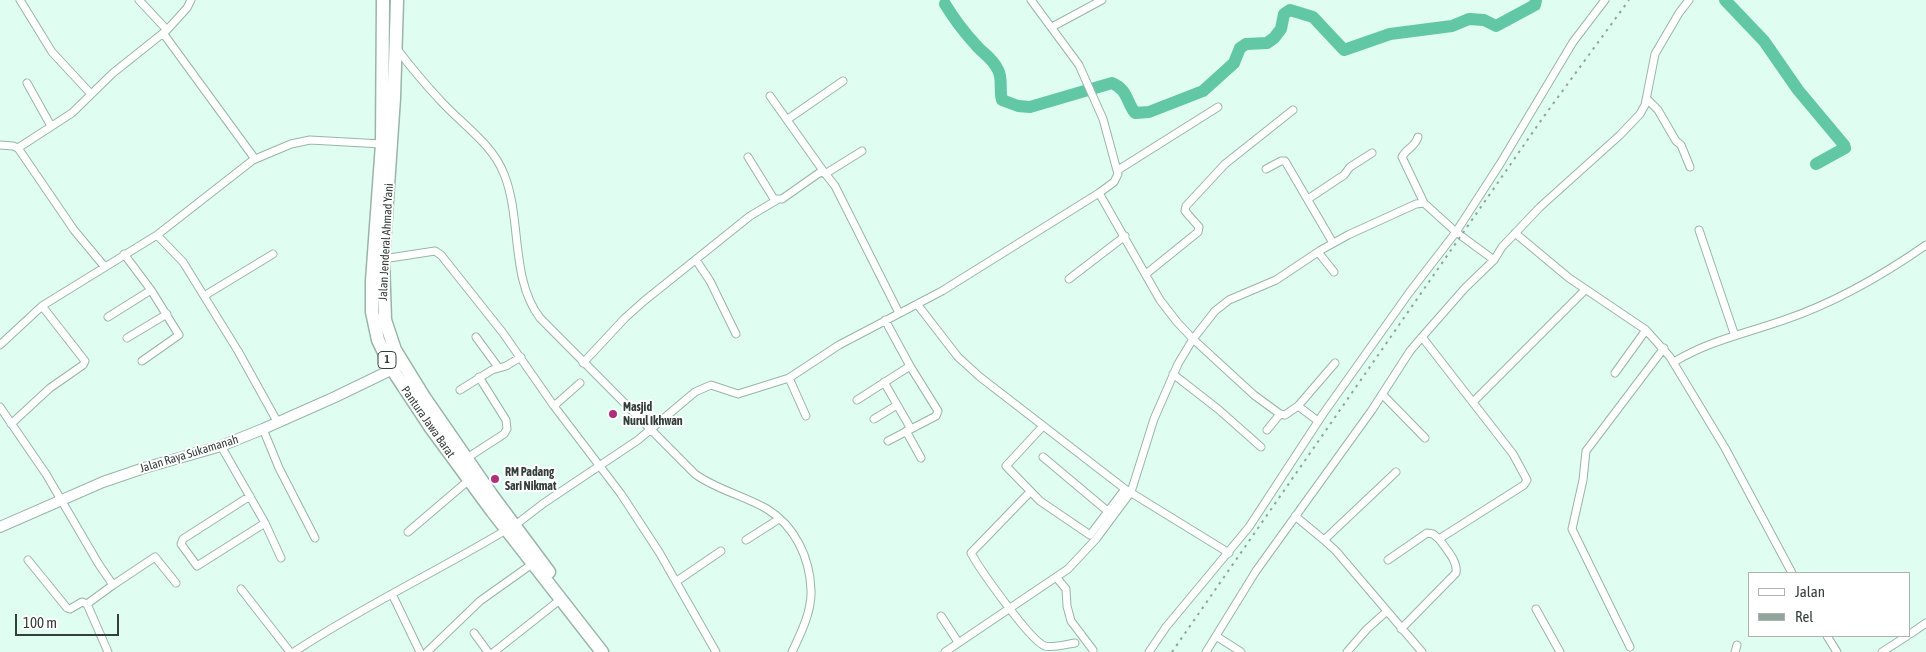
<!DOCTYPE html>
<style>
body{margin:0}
#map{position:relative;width:1926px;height:652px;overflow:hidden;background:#dffdf0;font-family:"Asap Condensed",sans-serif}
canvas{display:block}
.legend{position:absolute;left:1748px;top:572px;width:162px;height:65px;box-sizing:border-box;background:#fff;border:1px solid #aeb2b1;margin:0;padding:6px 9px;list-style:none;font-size:15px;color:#343f3b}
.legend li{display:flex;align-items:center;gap:10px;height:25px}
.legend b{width:25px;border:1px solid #aeb2b1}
.scale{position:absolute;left:15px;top:614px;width:104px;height:22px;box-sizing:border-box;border:2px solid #343f3b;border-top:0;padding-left:6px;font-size:15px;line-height:18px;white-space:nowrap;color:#343f3b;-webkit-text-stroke:4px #fff;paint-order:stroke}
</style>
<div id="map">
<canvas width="1926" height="652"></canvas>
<ul class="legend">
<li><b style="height:6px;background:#fff"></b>Jalan</li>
<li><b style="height:6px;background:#8fa49b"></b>Rel</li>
</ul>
<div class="scale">100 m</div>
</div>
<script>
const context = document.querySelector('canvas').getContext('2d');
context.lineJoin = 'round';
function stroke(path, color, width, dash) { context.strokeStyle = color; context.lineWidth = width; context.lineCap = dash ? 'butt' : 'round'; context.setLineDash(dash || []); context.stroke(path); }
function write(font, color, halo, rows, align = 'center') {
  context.font = font + ' "Asap Condensed",sans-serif'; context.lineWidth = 4; context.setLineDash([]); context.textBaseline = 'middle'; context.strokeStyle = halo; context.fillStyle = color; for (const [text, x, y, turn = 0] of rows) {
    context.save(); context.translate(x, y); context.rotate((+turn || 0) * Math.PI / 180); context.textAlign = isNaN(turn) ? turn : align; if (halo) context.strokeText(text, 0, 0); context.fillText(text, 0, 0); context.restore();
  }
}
stroke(new Path2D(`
 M 1725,0 L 1764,41 L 1798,90 L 1844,145 L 1845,148 L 1816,164
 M 945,4 C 954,19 964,32 975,44 C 983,54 992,57 998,70 C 1003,79 999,90 1002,100 L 1018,106 L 1030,107 L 1112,83 C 1128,90 1126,101 1135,113 L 1149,112 L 1203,91 L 1234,63 L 1240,48 L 1246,44 L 1267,43 L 1274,38 L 1281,29 L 1284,14 L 1290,10 L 1313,17 L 1344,50 L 1390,34 L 1452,26 L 1469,19 L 1484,20 L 1496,26 L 1535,5 L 1536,0`), '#61c7a5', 12);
const street = new Path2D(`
 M 20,0 L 52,52 L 91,94
 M 139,0 L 167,30
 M 1031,0 L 1079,65 L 1103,119 L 1118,174 L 1114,182 L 1099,193
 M 1052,27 L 1102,0
 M 163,33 L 255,159
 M 397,49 C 410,66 424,83 439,99 C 460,123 492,143 504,174 C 522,218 510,279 540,318 L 695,474 C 717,490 743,495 767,509 C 795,526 810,558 811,590 C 812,611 801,633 792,652
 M 27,83 L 51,126
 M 770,96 L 824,172
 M 1647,99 L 1658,110 L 1676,141 L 1681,145 L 1690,167
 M 788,119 L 843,81
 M 1418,137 C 1415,147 1406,149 1402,157 L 1424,203
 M 0,145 L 13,146 L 18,148 L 74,230 L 104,266
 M 18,148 L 72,113 L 113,73 L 167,30 L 187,8 L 191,0
 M 748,157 L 774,199 L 782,199 L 819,173 L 824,172 L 835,186 L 899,313
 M 1266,169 L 1281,161 L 1285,161 L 1333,243
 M 1118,170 L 1218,107
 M 825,174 L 862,151
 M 1308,199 L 1344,175 L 1350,167 L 1372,153
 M 1699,230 L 1735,336
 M 1515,233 L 1569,278 L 1646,330 L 1670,357 L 1725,448 L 1792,573
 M 157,235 L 183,262 L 238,351 L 278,423
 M 1318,252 L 1334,272
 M 124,254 L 151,290 L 179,335 L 142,361
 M 383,259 L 435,251 L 441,255 L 503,333 L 554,406 L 621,494 L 659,552 L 716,652
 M 696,260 L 710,281 L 736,334
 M 1146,274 L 1198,232 L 1199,227 L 1185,211 L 1186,206 L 1225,164 L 1293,110
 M 1069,279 L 1125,236
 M 204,296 L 273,254
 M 917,304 L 958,357 L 980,377 L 1125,489 L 1229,553
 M 108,317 L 151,290
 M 885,320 L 910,366 L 938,411 L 936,416 L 888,441
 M 476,337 L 498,367
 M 127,338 L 167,314
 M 0,345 L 42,306 L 157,235 L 253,160 L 291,144 L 310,140 L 382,144
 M 1674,362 C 1708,341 1747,333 1784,320 C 1834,303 1883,275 1926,245
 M 583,363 L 625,318 L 644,301 L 750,216 L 777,200
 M 1615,373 L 1646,330
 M 1173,374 L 1218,409 L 1261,447
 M 789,378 L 806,416
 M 884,382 L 911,429
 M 460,390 L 492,370 L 506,366 L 521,357
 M 1383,395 L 1425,438
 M 857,400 L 910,366
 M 1473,402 L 1585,290
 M 554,406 L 580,383
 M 1298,406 L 1335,363
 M 0,407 L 46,474 L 98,563 L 113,585 L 87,604 L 108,652
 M 874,419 L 897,405
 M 11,424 L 50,388 L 83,365 L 85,361 L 42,306
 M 1043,426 L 1006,466 L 1040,501 L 1090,535 L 1125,489
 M 263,429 L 279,468 L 315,538
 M 1267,430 L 1280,414
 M 906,431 L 921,458
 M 221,446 L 265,523 L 281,558
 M 1043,457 L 1111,514
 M 467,458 L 504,434 L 507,429 L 506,420 L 479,377
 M 1030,492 L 971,553 C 979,568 1031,642 1045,646 C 1053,648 1067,644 1075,643
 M 250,496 L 183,539 L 181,544 L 197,566 L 265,523
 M 1295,516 L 1324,540 L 1336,551 L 1422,652
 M 514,526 L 544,503 L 638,440 L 695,392 L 711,385 L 738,394 L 789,378 L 839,345 L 942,291 L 1099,193 L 1160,300 L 1177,322 L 1193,339 L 1254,395 L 1280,414 L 1285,415 L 1298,406 L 1318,421
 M 408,532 L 469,480
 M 746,540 L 779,519
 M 1324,540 L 1396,472
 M 28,560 L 67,608 L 70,609 L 82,602 L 87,604
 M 1388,560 L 1427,533 L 1433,534 L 1439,539
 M 1056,577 L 1066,589 L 1067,606 L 1071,621 L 1093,650
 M 677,581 L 721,551
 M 113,585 L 155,557 L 176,583
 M 241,589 L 290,652
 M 392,594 L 420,652
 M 1536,609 L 1560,652
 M 941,616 L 958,642
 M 1401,629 L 1456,573 C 1458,561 1446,549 1439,539 L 1524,485 L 1527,480 L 1513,454 L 1422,337
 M 474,633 L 488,652
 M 1910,634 L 1926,623
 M 1216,636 L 1241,652
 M 1827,636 L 1837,652
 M 1630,647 L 1572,529 L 1583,480 L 1586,451 L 1664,348
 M 294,652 C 362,607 436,572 506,530
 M 427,652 L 480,601 L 532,564
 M 494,652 L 561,599
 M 945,652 L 1068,569 L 1096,539 L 1131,492 L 1154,419 L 1178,364 L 1193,339 L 1215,311 L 1229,300 L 1276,280 L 1321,250 L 1348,235 L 1416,204 L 1424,203 L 1456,232 L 1494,260
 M 1149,652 L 1166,627 L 1249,527 L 1323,414 L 1409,293 L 1456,232 L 1500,164 L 1573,42 L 1605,0
 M 1206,652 L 1256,571 L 1372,410 L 1410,351 L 1422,337 L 1465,288 L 1494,260 L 1502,247 L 1540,207 L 1620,135 L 1640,114 L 1645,105 L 1655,54 L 1679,13 L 1689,0
 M 1347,652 L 1367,629 L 1386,612
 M 1735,652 L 1737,645
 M 1882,652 L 1907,636`);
const secondary = new Path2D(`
 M 0,527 L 103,482 L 144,468 L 221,446 L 263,429 L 335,397 L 397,367`);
const highway = new Path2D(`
 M 383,0 L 382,144 L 372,281 L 372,312 L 378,340 L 392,369 L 431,428 L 492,511 L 602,652
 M 397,0 L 394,98 L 383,259 L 385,320 L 395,350 L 424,397 L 491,494 L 549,572`);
stroke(street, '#99b5a9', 9);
stroke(secondary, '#99b5a9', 12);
stroke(highway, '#99b5a9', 15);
stroke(street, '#fff', 7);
stroke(secondary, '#fff', 10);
stroke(highway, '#fff', 12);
stroke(new Path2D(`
 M 1172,652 L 1542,119 L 1629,0`), '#8fa49b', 2, [2.5, 5]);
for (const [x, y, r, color] of [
 [613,414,5,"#af2f7b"],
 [495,479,5,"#af2f7b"]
]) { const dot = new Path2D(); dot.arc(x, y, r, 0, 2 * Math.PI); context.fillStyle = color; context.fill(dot); stroke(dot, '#fff', 2); }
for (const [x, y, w] of [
 [387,360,18]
]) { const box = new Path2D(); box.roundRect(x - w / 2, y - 8.5, w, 17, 4); context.fillStyle = '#fff'; context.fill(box); stroke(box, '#343f3b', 1); }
write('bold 11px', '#343f3b', null, [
 ["1",387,360]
]);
write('12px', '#343f3b', '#fff', [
 ["Jalan Jenderal Ahmad Yani",386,242,-87],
 ["Pantura Jawa Barat",428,422,55],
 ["Jalan Raya Sukamanah",189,454,-17]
]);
write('bold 12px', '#343f3b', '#fff', [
 ["Masjid",623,407],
 ["Nurul Ikhwan",623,421],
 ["RM Padang",505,472],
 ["Sari Nikmat",505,486]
], 'left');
</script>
